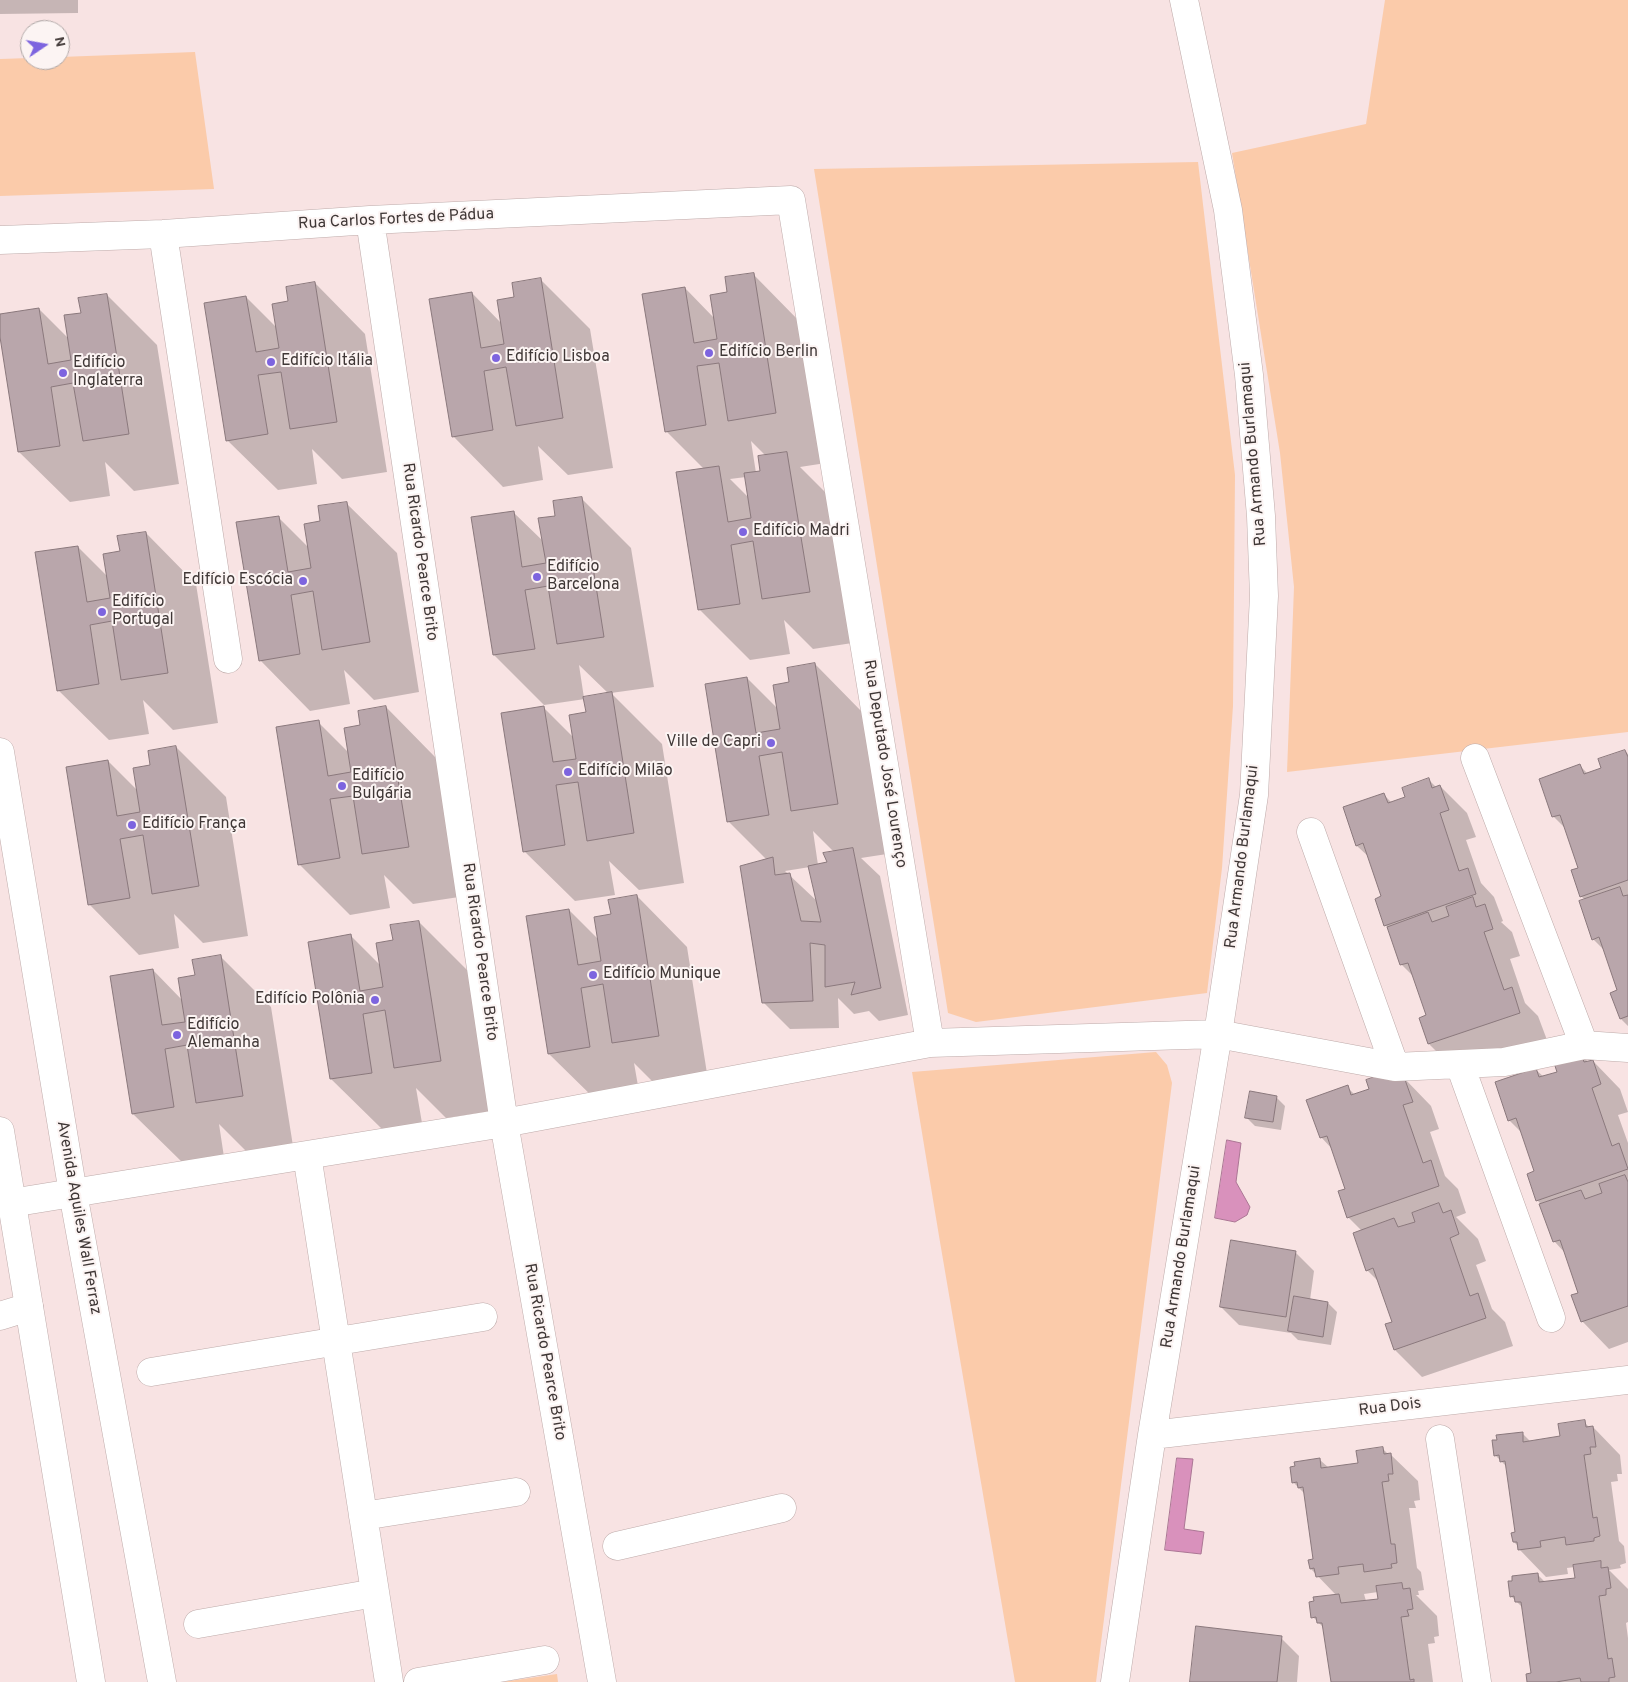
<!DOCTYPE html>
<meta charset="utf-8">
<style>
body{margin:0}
#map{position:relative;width:1628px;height:1682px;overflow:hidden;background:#f8e3e3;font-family:Overpass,sans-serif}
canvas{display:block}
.north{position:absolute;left:20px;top:20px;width:50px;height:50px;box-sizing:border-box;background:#fcf4f3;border:1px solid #b0a8a7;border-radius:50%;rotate:78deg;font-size:14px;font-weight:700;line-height:20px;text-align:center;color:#3f3736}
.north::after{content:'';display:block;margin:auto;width:18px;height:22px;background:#7d64df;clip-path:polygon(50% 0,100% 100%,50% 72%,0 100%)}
</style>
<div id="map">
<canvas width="1628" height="1682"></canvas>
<div class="north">N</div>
</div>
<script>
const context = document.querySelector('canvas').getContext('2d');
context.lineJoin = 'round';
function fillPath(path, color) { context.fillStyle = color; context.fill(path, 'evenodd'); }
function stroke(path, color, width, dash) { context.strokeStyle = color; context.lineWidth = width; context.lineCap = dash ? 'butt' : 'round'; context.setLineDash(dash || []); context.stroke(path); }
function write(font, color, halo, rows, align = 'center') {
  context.font = font + ' Overpass,sans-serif'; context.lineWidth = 4; context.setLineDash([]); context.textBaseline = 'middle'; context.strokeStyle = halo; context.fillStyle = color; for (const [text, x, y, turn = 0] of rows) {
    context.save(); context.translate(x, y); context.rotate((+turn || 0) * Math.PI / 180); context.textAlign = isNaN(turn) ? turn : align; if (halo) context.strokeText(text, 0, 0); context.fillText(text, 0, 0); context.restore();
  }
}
fillPath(new Path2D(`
 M 1385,0 L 1628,0 L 1628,732 L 1287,772 L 1294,587 L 1280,453 L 1232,153 L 1366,124 Z
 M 195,52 L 214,189 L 0,196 L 0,59 L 30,58 L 30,60 L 60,60 L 60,57 Z
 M 1198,162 L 1235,475 L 1233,706 L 1222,868 L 1207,993 L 976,1022 L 948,1013 L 814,169 Z
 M 1156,1052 L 1167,1065 L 1172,1083 L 1096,1682 L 1015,1682 L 939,1236 L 912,1072 Z
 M 557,1674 L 558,1682 L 502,1682 Z`), '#fbcbaa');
const water = new Path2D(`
 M 1227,1140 L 1241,1143 L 1236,1182 L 1250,1207 L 1247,1215 L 1235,1222 L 1215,1218 Z
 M 1177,1458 L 1193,1459 L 1184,1529 L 1204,1532 L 1201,1554 L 1165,1550 Z`);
fillPath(water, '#d991bc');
stroke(water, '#ab7694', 1);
fillPath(new Path2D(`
 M 0,0 L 78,0 L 78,13 L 0,14 Z
 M 753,274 L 803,325 L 826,463 L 800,467 L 837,504 L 859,642 L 813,649 L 784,620 L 790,654 L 750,660 L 700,610 L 677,473 L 704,469 L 666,431 L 685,288 L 715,319 L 728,294 ZM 751,441 L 766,456 L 762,472 L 756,473 ZM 746,477 L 749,498 L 730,479 Z
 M 540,279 L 590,329 L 613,468 L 568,475 L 538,446 L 543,480 L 503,487 L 453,436 L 472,293 L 502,324 L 515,298 Z
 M 315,283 L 365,334 L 387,472 L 342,479 L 312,449 L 317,484 L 278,490 L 227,440 L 246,297 L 277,328 L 289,302 Z
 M 107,295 L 157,345 L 179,484 L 134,491 L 105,462 L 110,496 L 70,502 L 19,452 L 0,329 L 0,315 L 39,309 L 69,339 L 82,314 Z
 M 581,498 L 631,548 L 654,687 L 611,693 L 662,744 L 684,883 L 639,890 L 609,861 L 615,895 L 575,901 L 524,851 L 544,708 L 574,738 L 587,713 L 585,699 L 544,705 L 494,655 L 513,512 L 544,542 L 557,517 ZM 579,665 L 609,694 L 584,698 Z
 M 346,503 L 397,553 L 419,692 L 374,700 L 344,670 L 350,704 L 310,711 L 260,660 L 278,517 L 309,548 L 322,522 Z
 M 146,533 L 196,584 L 218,723 L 173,730 L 143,700 L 149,734 L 109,740 L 58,690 L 78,547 L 108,577 L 121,552 Z
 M 815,664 L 865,715 L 887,854 L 861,858 L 880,876 L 908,1015 L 879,1021 L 869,1011 L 854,1014 L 838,998 L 839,1028 L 790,1029 L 763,1002 L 767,860 L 728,821 L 747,678 L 778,709 L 790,683 ZM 813,831 L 834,852 L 829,863 L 818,865 ZM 810,867 L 818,902 L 785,871 Z
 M 386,707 L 436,758 L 459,897 L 413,904 L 384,875 L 390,908 L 350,915 L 300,865 L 318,722 L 349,753 L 362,726 Z
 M 176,747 L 226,797 L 248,936 L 203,943 L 174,914 L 179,948 L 139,955 L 89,904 L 108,761 L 138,791 Z
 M 1625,751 L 1628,754 L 1628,1026 L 1621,1019 L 1619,991 L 1606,952 L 1593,939 L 1585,900 L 1581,896 L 1580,868 L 1566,829 L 1553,816 L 1580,766 L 1588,774 L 1603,769 Z
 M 1429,780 L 1436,787 L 1440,786 L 1467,813 L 1476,837 L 1466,840 L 1481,883 L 1494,897 L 1503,921 L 1501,922 L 1512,932 L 1520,956 L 1510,959 L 1525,1003 L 1538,1016 L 1547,1040 L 1456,1071 L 1429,1044 L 1421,1019 L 1428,1016 L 1415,978 L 1401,964 L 1389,929 L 1385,925 L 1383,897 L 1370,858 L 1357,846 L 1344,808 L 1384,795 L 1392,803 L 1407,797 Z
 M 637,896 L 687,947 L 709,1086 L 664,1093 L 634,1063 L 640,1097 L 600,1104 L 549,1054 L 569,910 L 599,940 Z
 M 419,922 L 469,972 L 491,1111 L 446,1118 L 416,1088 L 422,1123 L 382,1129 L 331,1079 L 351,936 L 381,966 L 394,941 Z
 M 221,957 L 271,1007 L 293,1146 L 248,1153 L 219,1124 L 224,1157 L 184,1164 L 133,1114 L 112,977 L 153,970 L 183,1001 L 196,976 Z
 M 1581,1054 L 1588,1062 L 1593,1061 L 1620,1089 L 1628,1112 L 1618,1115 L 1628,1143 L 1628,1342 L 1609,1349 L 1582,1321 L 1580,1293 L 1566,1254 L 1554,1241 L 1541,1204 L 1537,1200 L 1535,1172 L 1522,1133 L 1509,1120 L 1536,1070 L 1544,1077 L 1558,1073 Z
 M 1404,1078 L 1431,1106 L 1439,1129 L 1430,1132 L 1445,1176 L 1458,1189 L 1466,1213 L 1456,1217 L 1478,1239 L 1486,1261 L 1476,1265 L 1492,1309 L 1505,1322 L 1513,1346 L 1422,1377 L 1395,1350 L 1387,1324 L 1394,1322 L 1380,1283 L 1367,1270 L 1362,1231 L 1348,1217 L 1347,1189 L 1333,1150 L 1321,1137 L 1347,1087 L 1355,1095 Z
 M 1276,1097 L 1285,1106 L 1281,1130 L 1255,1126 L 1246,1117 Z
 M 1232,1242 L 1296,1253 L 1314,1271 L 1310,1300 L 1328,1303 L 1337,1312 L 1331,1345 L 1298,1340 L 1291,1333 L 1239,1325 L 1221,1307 Z
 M 1584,1422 L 1590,1428 L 1593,1427 L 1620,1455 L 1622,1474 L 1617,1474 L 1618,1481 L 1611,1482 L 1619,1541 L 1624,1546 L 1626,1563 L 1620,1565 L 1621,1568 L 1609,1570 L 1628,1589 L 1628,1622 L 1626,1623 L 1628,1638 L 1628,1682 L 1529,1682 L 1532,1674 L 1523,1608 L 1511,1596 L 1537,1574 L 1546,1583 L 1577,1579 L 1575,1567 L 1567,1568 L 1568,1574 L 1546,1577 L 1519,1549 L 1519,1547 L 1514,1542 L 1517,1533 L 1507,1467 L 1495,1455 L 1522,1433 L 1531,1442 L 1562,1437 Z
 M 1382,1448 L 1388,1454 L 1390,1454 L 1418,1481 L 1420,1500 L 1414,1501 L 1416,1508 L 1409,1508 L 1417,1568 L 1421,1572 L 1424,1590 L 1418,1591 L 1419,1595 L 1416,1595 L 1437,1616 L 1439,1636 L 1434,1637 L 1435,1643 L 1428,1644 L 1433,1682 L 1332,1682 L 1325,1629 L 1313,1617 L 1336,1595 L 1311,1569 L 1315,1560 L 1305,1494 L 1293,1482 L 1320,1460 L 1329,1468 L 1360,1464 ZM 1378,1592 L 1379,1600 L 1366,1601 L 1364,1594 Z
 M 1281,1638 L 1299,1656 L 1297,1682 L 1191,1682 Z`), '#0003');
const building = new Path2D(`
 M 754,273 L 776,413 L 728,421 L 719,363 L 697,366 L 706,425 L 665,432 L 642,294 L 685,287 L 694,343 L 717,339 L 710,295 L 727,292 L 725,277 Z
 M 541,278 L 563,418 L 516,426 L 506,367 L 484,371 L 493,430 L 452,437 L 429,299 L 472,292 L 481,348 L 504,344 L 497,300 L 514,297 L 512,283 Z
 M 315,282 L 337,422 L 290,429 L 281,372 L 258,375 L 268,434 L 226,441 L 204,303 L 246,296 L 256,352 L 279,348 L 272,304 L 288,301 L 286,287 Z
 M 107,294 L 129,434 L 83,441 L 73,383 L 51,387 L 60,446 L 18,452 L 0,337 L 0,314 L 39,308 L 48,364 L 71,360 L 64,315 L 81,313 L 78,298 Z
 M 787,452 L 810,592 L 762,599 L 753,541 L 731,545 L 740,604 L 698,610 L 676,472 L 719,466 L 728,522 L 751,518 L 744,473 L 760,471 L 758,456 Z
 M 582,497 L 604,637 L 557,644 L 548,586 L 525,590 L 535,649 L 493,655 L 471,517 L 514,511 L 522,567 L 546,563 L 538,518 L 555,516 L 553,501 Z
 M 347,502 L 370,642 L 322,650 L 313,591 L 291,595 L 300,654 L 259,661 L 236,522 L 279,516 L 288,572 L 311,568 L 304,524 L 320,521 L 318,506 Z
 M 146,532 L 168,673 L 121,680 L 112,621 L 90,625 L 99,684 L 57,691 L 35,552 L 78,546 L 87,602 L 110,598 L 103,554 L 120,551 L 117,536 Z
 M 815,663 L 838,804 L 791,811 L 782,752 L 759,756 L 769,815 L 727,822 L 705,684 L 747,677 L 756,733 L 780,729 L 773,685 L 789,682 L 787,668 Z
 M 612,692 L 634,833 L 587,841 L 578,782 L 556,785 L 565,845 L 523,852 L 501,713 L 544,706 L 553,762 L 576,759 L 569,715 L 586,712 L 583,697 Z
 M 386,706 L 409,847 L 362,854 L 353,796 L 330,799 L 340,858 L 298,865 L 276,727 L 319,720 L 328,776 L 351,772 L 344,728 L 360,725 L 358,711 Z
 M 176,746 L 199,886 L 152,894 L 143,835 L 120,839 L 130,898 L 88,905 L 66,767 L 108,760 L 117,816 L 140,812 L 133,768 L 150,765 L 148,751 Z
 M 1625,750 L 1628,757 L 1628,880 L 1580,897 L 1571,870 L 1578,868 L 1560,815 L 1552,817 L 1539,779 L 1580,764 L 1584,774 L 1601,768 L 1598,759 Z
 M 1429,778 L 1432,788 L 1440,785 L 1449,810 L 1440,813 L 1459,871 L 1468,868 L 1476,894 L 1384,926 L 1375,899 L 1381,896 L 1363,843 L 1356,846 L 1343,807 L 1384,793 L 1388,803 L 1405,797 L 1402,788 Z
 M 853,848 L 881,988 L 851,995 L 855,982 L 825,987 L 825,945 L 810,943 L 813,1001 L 762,1003 L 740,866 L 773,857 L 775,875 L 790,873 L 801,921 L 821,922 L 808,866 L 827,862 L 823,853 Z
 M 1620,887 L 1623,896 L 1628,895 L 1628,1016 L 1620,1019 L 1610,993 L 1617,990 L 1599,937 L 1592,940 L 1579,901 Z
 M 637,895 L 659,1036 L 612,1043 L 603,984 L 581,988 L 590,1047 L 548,1054 L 526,916 L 569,909 L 578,965 L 601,961 L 594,917 L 611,914 L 608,900 Z
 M 1473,897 L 1476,907 L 1485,904 L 1493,929 L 1484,932 L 1504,990 L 1512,987 L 1520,1013 L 1428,1044 L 1419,1018 L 1426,1015 L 1408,963 L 1400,965 L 1387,927 L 1428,912 L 1432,922 L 1449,916 L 1446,907 Z
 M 419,921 L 441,1061 L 394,1068 L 385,1010 L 363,1014 L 372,1073 L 330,1079 L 308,942 L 351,934 L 360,991 L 383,987 L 376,943 L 393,940 L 390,925 Z
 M 221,955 L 243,1096 L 196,1103 L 187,1045 L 165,1049 L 174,1107 L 132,1114 L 110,976 L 153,969 L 162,1025 L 185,1022 L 178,978 L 195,975 L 192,960 Z
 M 1581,1053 L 1584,1062 L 1593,1060 L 1601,1084 L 1592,1088 L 1612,1146 L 1619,1143 L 1628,1169 L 1536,1201 L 1527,1174 L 1534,1171 L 1516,1118 L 1508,1121 L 1495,1082 L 1536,1068 L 1539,1077 L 1557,1072 L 1554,1063 Z
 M 1392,1071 L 1404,1077 L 1413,1102 L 1403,1105 L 1423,1163 L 1431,1160 L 1439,1186 L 1347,1218 L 1338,1191 L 1345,1189 L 1327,1136 L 1320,1138 L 1306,1100 L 1348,1085 L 1351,1095 L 1369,1089 L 1366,1080 Z
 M 1250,1091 L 1277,1096 L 1273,1122 L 1245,1118 Z
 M 1625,1175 L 1628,1182 L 1628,1306 L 1581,1322 L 1571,1295 L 1578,1293 L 1560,1240 L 1553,1242 L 1539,1204 L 1581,1190 L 1585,1199 L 1602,1193 L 1599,1184 Z
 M 1439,1203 L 1443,1213 L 1451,1210 L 1459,1234 L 1450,1238 L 1470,1296 L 1478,1293 L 1486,1318 L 1394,1350 L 1385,1324 L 1392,1322 L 1373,1268 L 1366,1271 L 1353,1233 L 1394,1218 L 1398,1227 L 1415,1222 L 1412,1213 Z
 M 1231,1240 L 1296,1251 L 1286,1317 L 1220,1307 Z
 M 1294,1296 L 1328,1302 L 1323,1337 L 1288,1331 Z
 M 1585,1420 L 1586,1427 L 1593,1426 L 1596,1447 L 1590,1447 L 1591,1454 L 1584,1455 L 1593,1518 L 1597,1517 L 1600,1536 L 1594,1538 L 1594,1541 L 1566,1545 L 1565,1537 L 1540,1541 L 1541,1547 L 1518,1550 L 1517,1542 L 1513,1542 L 1511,1533 L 1515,1532 L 1505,1461 L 1500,1462 L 1499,1455 L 1494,1456 L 1492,1440 L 1497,1440 L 1496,1435 L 1523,1432 L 1523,1442 L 1560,1436 L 1558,1424 Z
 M 1383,1447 L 1384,1454 L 1391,1453 L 1393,1474 L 1388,1474 L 1389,1481 L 1382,1482 L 1391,1544 L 1395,1544 L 1397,1563 L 1391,1564 L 1392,1568 L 1364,1572 L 1363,1564 L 1338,1567 L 1339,1574 L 1316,1577 L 1314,1568 L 1310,1569 L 1308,1560 L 1313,1559 L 1303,1487 L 1298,1488 L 1297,1482 L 1292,1483 L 1290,1467 L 1295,1466 L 1294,1462 L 1320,1458 L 1321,1468 L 1358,1463 L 1356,1451 Z
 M 1601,1561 L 1601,1568 L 1608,1567 L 1611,1588 L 1606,1589 L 1606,1595 L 1599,1596 L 1608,1659 L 1612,1658 L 1615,1677 L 1609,1678 L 1609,1682 L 1581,1682 L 1580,1678 L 1556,1682 L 1527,1682 L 1526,1674 L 1531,1673 L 1521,1602 L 1515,1602 L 1514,1596 L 1510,1597 L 1508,1581 L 1512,1581 L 1512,1576 L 1538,1573 L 1539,1582 L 1575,1578 L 1573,1565 Z
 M 1402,1583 L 1403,1589 L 1410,1588 L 1413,1609 L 1407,1610 L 1409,1616 L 1401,1617 L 1410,1680 L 1414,1679 L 1414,1682 L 1331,1682 L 1322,1623 L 1317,1623 L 1316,1617 L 1311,1618 L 1309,1602 L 1314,1601 L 1313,1597 L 1339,1594 L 1341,1603 L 1378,1599 L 1376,1586 Z
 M 1196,1626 L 1282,1636 L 1277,1682 L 1190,1682 Z`);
fillPath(building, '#b9a6ab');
stroke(building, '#8a787c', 1);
const minor = new Path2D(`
 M 370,220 L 504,1123 L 602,1682
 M 163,234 L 228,659
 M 0,240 L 163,234 L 370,220 L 791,200 L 930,1043
 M 1475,758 L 1584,1045
 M 1311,832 L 1395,1067
 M 1460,1065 L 1551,1318
 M 307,1155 L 389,1682
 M 11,1203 L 504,1123 L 930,1043 L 1218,1034 L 1395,1067 L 1504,1062 L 1584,1045 L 1628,1048
 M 0,1316 L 29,1307
 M 151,1372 L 483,1317
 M 1152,1435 L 1628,1380
 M 1440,1439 L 1477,1682
 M 363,1516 L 516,1492
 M 617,1546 L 782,1508
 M 198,1624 L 375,1593
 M 418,1682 L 545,1660
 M 1115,1682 L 1152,1435 L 1218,1034 L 1254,795 L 1264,596 L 1261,516 L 1249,375 L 1228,210 L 1184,0`);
const major = new Path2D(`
 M 0,752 L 73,1193 L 162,1682
 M 0,1131 L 91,1682`);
stroke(minor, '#beabaa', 29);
stroke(major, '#beabaa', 29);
stroke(minor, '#fff', 28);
stroke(major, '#fff', 28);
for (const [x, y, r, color] of [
 [709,353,5,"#7d64df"],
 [496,358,5,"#7d64df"],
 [271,362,5,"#7d64df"],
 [63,373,5,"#7d64df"],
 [743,532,5,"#7d64df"],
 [537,577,5,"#7d64df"],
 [303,581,5,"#7d64df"],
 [102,612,5,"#7d64df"],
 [771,743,5,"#7d64df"],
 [568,772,5,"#7d64df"],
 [342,786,5,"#7d64df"],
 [132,825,5,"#7d64df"],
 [593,975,5,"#7d64df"],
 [375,1000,5,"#7d64df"],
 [177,1035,5,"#7d64df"]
]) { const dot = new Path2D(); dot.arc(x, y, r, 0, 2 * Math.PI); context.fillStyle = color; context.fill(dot); stroke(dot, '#fcf4f3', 2); }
write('16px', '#3f3736', '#fcf4f3', [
 ["Rua Carlos Fortes de Pádua",396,220,-3],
 ["Rua Armando Burlamaqui",1254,454,-95],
 ["Rua Ricardo Pearce Brito",419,552,82],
 ["Rua Deputado José Lourenço",884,764,81],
 ["Rua Armando Burlamaqui",1243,857,-83],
 ["Rua Ricardo Pearce Brito",479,952,82],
 ["Avenida Aquiles Wall Ferraz",78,1218,80],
 ["Rua Armando Burlamaqui",1182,1257,-81],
 ["Rua Ricardo Pearce Brito",544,1352,80],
 ["Rua Dois",1390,1408,-7]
]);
write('16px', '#3f3736', '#fcf4f3', [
 ["Edifício Berlin",719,353],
 ["Edifício Lisboa",506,358],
 ["Edifício Itália",281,362],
 ["Edifício",73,364],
 ["Inglaterra",73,382],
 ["Edifício Madri",753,532],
 ["Edifício",547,568],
 ["Barcelona",547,586],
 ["Edifício Escócia",293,581,"right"],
 ["Edifício",112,603],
 ["Portugal",112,621],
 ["Ville de Capri",761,743,"right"],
 ["Edifício Milão",578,772],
 ["Edifício",352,777],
 ["Bulgária",352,795],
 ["Edifício França",142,825],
 ["Edifício Munique",603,975],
 ["Edifício Polônia",365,1000,"right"],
 ["Edifício",187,1026],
 ["Alemanha",187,1044]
], 'left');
</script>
